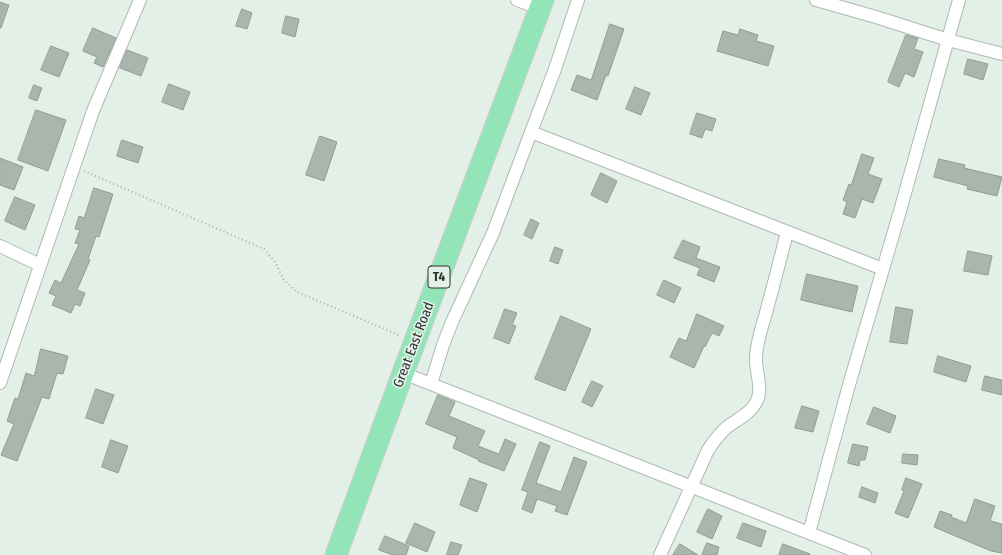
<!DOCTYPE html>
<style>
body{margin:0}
canvas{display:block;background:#e2f0e7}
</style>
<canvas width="1002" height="555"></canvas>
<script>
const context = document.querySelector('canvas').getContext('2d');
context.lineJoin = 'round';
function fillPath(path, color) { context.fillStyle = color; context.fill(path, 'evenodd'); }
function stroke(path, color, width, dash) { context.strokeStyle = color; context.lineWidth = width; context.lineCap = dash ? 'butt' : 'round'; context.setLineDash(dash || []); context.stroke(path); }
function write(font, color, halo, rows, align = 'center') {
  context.font = font + ' "Fira Sans Condensed",sans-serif'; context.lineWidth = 3.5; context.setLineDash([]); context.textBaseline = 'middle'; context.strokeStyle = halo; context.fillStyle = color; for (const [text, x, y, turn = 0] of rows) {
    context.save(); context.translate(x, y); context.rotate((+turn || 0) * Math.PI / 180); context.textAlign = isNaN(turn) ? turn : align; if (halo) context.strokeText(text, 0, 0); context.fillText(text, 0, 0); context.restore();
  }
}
const building = new Path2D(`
 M 0,2 L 9,5 L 1,28 L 0,28 Z
 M 242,9 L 252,13 L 247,29 L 236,26 Z
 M 286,16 L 299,19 L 295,37 L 282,33 Z
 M 610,24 L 624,29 L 608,76 L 606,75 L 597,100 L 571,90 L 577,75 L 591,80 Z
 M 93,28 L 116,38 L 103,67 L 94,63 L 97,57 L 83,51 Z
 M 740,29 L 758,35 L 756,41 L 774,46 L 768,66 L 717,51 L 723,31 L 738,35 Z
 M 906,35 L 918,38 L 914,49 L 923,52 L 914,77 L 905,73 L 899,87 L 888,82 Z
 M 51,46 L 69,53 L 59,77 L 41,70 Z
 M 127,50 L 148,58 L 141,76 L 120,68 Z
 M 968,59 L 988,64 L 983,80 L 964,74 Z
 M 169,84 L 190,92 L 183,110 L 162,102 Z
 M 34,85 L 42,88 L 37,101 L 29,98 Z
 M 635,87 L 650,93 L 641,115 L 626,109 Z
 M 36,110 L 66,120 L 48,171 L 18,160 Z
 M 697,113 L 716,119 L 712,131 L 705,129 L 702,138 L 690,134 Z
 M 320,136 L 337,142 L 324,181 L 306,175 Z
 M 122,140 L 143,147 L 138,163 L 117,156 Z
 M 862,154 L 874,158 L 868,174 L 882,179 L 873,203 L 862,199 L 855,218 L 843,214 L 847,202 L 843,200 L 849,184 L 851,185 Z
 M 0,158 L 23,167 L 14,190 L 0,185 Z
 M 939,159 L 965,165 L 964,168 L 1002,177 L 997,196 L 967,189 L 968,186 L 934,177 Z
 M 601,173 L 617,181 L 607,203 L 591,195 Z
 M 94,188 L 113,194 L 99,237 L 96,236 L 88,259 L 90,260 L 77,290 L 85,293 L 80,306 L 75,304 L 71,313 L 52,305 L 56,296 L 49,293 L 55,280 L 61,283 L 79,244 L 75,243 L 80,230 L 75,229 L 79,216 L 84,218 Z
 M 15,197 L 35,205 L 25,230 L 5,221 Z
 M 531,219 L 539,223 L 532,239 L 524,235 Z
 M 683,240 L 700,247 L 696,258 L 720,267 L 714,282 L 697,275 L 700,268 L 674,258 Z
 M 555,247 L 563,250 L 558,264 L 550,261 Z
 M 968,251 L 992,256 L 988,275 L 964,271 Z
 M 807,274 L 858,286 L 852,312 L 801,300 Z
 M 664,280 L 681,288 L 674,303 L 657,295 Z
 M 896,307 L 913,310 L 907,344 L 890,342 Z
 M 505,309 L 517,313 L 512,325 L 516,326 L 509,344 L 494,338 Z
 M 697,314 L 724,326 L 719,336 L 712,333 L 705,347 L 704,346 L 694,368 L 670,357 L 679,338 L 686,341 Z
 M 561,316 L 591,329 L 565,391 L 535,379 Z
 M 41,349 L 68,356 L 63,374 L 57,373 L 49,399 L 42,397 L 17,461 L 1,455 L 14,424 L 7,421 L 15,398 L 18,399 L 26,373 L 34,376 Z
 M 938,356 L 971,366 L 966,382 L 934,372 Z
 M 985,376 L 1002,380 L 1002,395 L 982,390 Z
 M 592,381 L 603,386 L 592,407 L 582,402 Z
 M 96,389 L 114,395 L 103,424 L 86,418 Z
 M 438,395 L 455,402 L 449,416 L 485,431 L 478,446 L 499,454 L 505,439 L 516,444 L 504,471 L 478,461 L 479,460 L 453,448 L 457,437 L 426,424 Z
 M 802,406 L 819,411 L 813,432 L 795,428 Z
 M 874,407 L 896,416 L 890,433 L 867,424 Z
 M 111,440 L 128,446 L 118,473 L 102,467 Z
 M 540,442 L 550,446 L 536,483 L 561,492 L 574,457 L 587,462 L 567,515 L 555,511 L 557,506 L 537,499 L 532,513 L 522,509 L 528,492 L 522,490 Z
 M 853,444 L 868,447 L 865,460 L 860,460 L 859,466 L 848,463 Z
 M 903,454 L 918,455 L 917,465 L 902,463 Z
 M 470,478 L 487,484 L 477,512 L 460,505 Z
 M 906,478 L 922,484 L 908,518 L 895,513 L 904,491 L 902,490 Z
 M 862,487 L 878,493 L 875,503 L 859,497 Z
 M 975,499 L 995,506 L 990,521 L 1002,524 L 1002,553 L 991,551 L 934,527 L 940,511 L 952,515 L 951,517 L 966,523 Z
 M 708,509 L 722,516 L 712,539 L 697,532 Z
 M 415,523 L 435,532 L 427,552 L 406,543 Z
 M 743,523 L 766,531 L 761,547 L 737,538 Z
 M 385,536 L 409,546 L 406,555 L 393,555 L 379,550 Z
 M 451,542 L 462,545 L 458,555 L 447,555 Z
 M 707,543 L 719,547 L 717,555 L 702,555 Z
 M 680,544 L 698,555 L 673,555 Z
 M 783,544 L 810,554 L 810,555 L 779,555 Z`);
fillPath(building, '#a9b6ad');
stroke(building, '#909d95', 1);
const minor = new Path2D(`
 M 517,0 L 540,8
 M 816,0 L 876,17 L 948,40 L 1002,54
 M 531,132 L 883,269
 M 0,246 L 40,265
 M 403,373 L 865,555
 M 0,383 L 93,111 L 140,0
 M 431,384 L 443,345 L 452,322 L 493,233 L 531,132 L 555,69 L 578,0
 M 809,533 L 849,385 L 900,211 L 959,0
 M 660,555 L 708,450 C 714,441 719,434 727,427 C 738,419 750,414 757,401 C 763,387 755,371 756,356 C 757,340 763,324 767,309 C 774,283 781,257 787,232`);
const trunk = new Path2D(`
 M 336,555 L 403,373 L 543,0`);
stroke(minor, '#adbab2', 14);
stroke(trunk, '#cdcecd', 23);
stroke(new Path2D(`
 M 84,171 L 264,249 L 275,262 L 284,280 L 297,292 L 401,336`), '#a5b0a9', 2, [1, 3]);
stroke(minor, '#fff', 12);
stroke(trunk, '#93e4b7', 21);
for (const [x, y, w] of [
 [439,277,22]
]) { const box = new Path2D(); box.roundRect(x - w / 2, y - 11, w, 22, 3); context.fillStyle = '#e2f0e7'; context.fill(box); stroke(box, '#2d322f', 1); }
write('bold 13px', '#2d322f', null, [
 ["T4",439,277]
]);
write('14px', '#2d322f', '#e2f0e7', [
 ["Great East Road",414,345,-69]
]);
</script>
